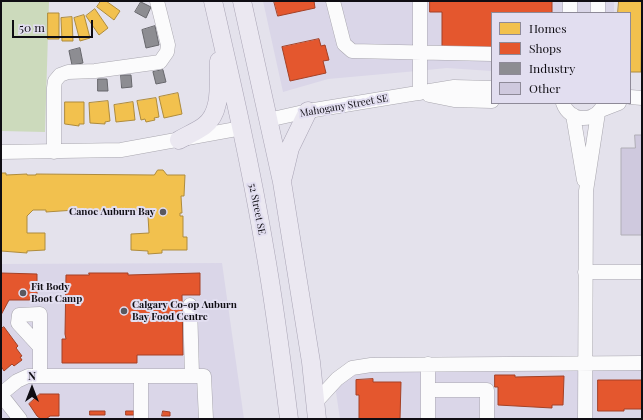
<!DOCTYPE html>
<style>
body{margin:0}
#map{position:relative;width:643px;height:420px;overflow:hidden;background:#e4e2ec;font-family:"Playfair Display",serif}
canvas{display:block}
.frame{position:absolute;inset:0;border:2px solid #0f0d13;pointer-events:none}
.legend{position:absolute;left:491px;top:12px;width:140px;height:92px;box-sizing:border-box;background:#e2def0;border:1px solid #8e8a98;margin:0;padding:5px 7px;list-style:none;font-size:12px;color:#0f0d13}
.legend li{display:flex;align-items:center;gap:8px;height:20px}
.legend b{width:20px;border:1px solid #8e8a98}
.north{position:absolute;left:12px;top:368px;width:40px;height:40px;-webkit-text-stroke:3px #e2def0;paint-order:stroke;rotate:0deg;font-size:11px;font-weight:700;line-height:16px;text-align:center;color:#0f0d13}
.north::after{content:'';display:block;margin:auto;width:14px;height:18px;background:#0f0d13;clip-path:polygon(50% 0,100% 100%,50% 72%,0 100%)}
.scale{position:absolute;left:12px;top:20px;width:81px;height:18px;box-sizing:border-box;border:2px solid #0f0d13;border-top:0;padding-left:5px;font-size:12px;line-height:14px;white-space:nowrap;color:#0f0d13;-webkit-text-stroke:3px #e2def0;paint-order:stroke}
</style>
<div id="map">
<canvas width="643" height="420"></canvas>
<div class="frame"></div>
<ul class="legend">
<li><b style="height:11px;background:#f2c14e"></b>Homes</li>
<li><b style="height:11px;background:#e4572e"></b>Shops</li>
<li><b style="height:11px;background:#8d8d92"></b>Industry</li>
<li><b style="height:11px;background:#cfc9de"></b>Other</li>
</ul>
<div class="north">N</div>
<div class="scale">50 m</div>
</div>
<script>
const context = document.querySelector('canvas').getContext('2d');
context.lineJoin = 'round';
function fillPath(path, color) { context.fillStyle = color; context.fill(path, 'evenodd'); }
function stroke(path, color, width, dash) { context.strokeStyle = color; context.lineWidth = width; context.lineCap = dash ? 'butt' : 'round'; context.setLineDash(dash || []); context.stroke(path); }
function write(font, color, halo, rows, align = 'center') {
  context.font = font + ' "Playfair Display",serif'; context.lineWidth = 4; context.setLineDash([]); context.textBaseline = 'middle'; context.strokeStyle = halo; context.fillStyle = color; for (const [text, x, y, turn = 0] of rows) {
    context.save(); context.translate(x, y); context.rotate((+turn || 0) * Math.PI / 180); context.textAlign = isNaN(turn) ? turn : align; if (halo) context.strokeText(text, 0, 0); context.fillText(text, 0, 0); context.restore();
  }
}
fillPath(new Path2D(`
 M 263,1 L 614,1 L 614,13 L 492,13 L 492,71 L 447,68 L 417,71 L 328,79 L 283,92 Z
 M 222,263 L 244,419 L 1,419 L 1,264 Z
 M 642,368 L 642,419 L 340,419 L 333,372 Z`), '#dad6e8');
fillPath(new Path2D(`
 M 1,1 L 49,1 L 45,132 L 1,131 Z`), '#ccdabc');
const homes = new Path2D(`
 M 101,1 L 106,1 L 120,11 L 114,20 L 97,7 Z
 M 619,1 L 642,1 L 641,72 L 630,72 L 630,13 L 618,13 Z
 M 95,9 L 108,28 L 99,35 L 86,16 Z
 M 48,13 L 59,13 L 59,39 L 48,39 Z
 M 84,15 L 90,38 L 80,41 L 74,18 Z
 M 72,17 L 73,41 L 62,41 L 61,18 Z
 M 178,93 L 182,114 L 164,118 L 159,97 Z
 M 156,98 L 159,117 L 154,118 L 155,120 L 146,122 L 145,119 L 141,120 L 137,101 Z
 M 108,101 L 110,121 L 105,122 L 105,124 L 90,123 L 89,103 Z
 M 65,102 L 84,102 L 84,124 L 79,124 L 79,126 L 65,124 Z
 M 133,102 L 135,120 L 116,122 L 114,105 Z
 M 158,170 L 163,170 L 167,175 L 185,175 L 184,196 L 181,196 L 182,213 L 180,213 L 180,216 L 183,216 L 183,237 L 187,237 L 187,250 L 162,250 L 162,253 L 148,254 L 148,251 L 131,250 L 131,234 L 149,233 L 148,216 L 142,210 L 116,212 L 116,210 L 101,210 L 101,213 L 95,213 L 95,215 L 81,215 L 81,213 L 75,213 L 75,210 L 46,212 L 46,210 L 33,210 L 27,216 L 27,233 L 45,233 L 45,250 L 27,251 L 27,253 L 1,251 L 1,173 L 6,173 L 6,175 L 27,174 L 27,175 L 36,175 L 36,174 L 154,175 Z`);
fillPath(homes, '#f2c14e');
stroke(homes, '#ae8b3c', 1);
const shops = new Path2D(`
 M 274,1 L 314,1 L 315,8 L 278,16 Z
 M 430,1 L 552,1 L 552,13 L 492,13 L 492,49 L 442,49 L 442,12 L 430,12 Z
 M 319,39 L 321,46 L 325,45 L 329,60 L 323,61 L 326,73 L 290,81 L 282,47 Z
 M 1,273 L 37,274 L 37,296 L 34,296 L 34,300 L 9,300 L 1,315 Z
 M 89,273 L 128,273 L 128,275 L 200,273 L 200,295 L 182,295 L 183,355 L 137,355 L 137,363 L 62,363 L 62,339 L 66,339 L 65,334 L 66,275 L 89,275 Z
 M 4,327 L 18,346 L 16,348 L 22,356 L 20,357 L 22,360 L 14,366 L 12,364 L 4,371 L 1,366 L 1,329 Z
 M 495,375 L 515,375 L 515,377 L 564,376 L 563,405 L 552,405 L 552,408 L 498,405 L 498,387 L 495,387 Z
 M 373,379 L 373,382 L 401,382 L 400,419 L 359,419 L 359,395 L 356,395 L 356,380 Z
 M 598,380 L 642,380 L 642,409 L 624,409 L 624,411 L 598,411 Z
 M 40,394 L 59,394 L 59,416 L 50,416 L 46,419 L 41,419 L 37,416 L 29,404 Z
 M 90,411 L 105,411 L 105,415 L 90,415 Z
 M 126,411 L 134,411 L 134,415 L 126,415 Z
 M 163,411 L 170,412 L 170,416 L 162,416 Z`);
fillPath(shops, '#e4572e');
stroke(shops, '#a44126', 1);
const industry = new Path2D(`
 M 141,2 L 151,7 L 146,18 L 135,12 Z
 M 155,26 L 159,45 L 146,48 L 142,30 Z
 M 80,48 L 83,63 L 72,65 L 69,51 Z
 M 163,70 L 166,82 L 156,84 L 153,72 Z
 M 121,75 L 131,75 L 132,87 L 122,88 Z
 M 98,79 L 107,79 L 108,91 L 98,91 Z`);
fillPath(industry, '#8d8d92');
stroke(industry, '#67676c', 1);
const building = new Path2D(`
 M 635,135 L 642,135 L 642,235 L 621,235 L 621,148 L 635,148 Z`);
fillPath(building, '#cfc9de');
stroke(building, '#b0aeb6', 1);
const minor = new Path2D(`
 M 333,1 L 344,44 L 352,51 L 492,54
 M 420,1 L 420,93
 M 570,1 L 570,13
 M 598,13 L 598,1
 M 429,95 L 454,100 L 492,101
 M 630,97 L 642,98
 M 563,103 C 570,123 597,123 604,103
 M 601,110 L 619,103
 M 573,115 L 584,180
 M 268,120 L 308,111 L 454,87 L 492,88
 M 1,152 L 121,150 L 242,128
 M 54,152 L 54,88 L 55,81 L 60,75 L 68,72 L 95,71 L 160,62 L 167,52 L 168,45 L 157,1
 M 585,272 L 642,272
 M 190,305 L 192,375
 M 40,347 L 18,323 L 19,315 L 40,314 L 40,376
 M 428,364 L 428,419
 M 141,376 L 204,376 L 206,419
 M 428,390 L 487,390 L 487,419
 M 1,394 L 17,381 L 28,376 L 141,376 L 141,419
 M 1,395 L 20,419
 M 315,403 L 337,379 L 352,368 L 371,365 L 642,363
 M 585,419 L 586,191 L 598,113`);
const major = new Path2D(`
 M 213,1 C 232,84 251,167 265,251 C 275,307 282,363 289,419
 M 242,1 L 282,182 L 311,362 L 317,419
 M 179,140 C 188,135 197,131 204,126 C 223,112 218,81 219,61
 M 283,177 L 290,148 L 308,111`);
stroke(minor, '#a9a7af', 15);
stroke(major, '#a8a3b4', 19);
stroke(minor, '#fbfbfc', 14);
stroke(major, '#ebe8f1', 18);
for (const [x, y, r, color] of [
 [163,212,4,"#5a585f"],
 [23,293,4,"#5a585f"],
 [124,311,4,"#5a585f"]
]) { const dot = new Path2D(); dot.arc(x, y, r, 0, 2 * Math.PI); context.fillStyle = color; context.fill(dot); stroke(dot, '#e2def0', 1.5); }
write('10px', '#0f0d13', '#e2def0', [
 ["Mahogany Street SE",344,106,-10],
 ["52 Street SE",257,209,79]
]);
write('bold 10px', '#0f0d13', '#e2def0', [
 ["Canoe Auburn Bay",155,212,"right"],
 ["Fit Body",31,287],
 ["Boot Camp",31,299],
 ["Calgary Co-op Auburn",132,305],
 ["Bay Food Centre",132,317]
], 'left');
</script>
